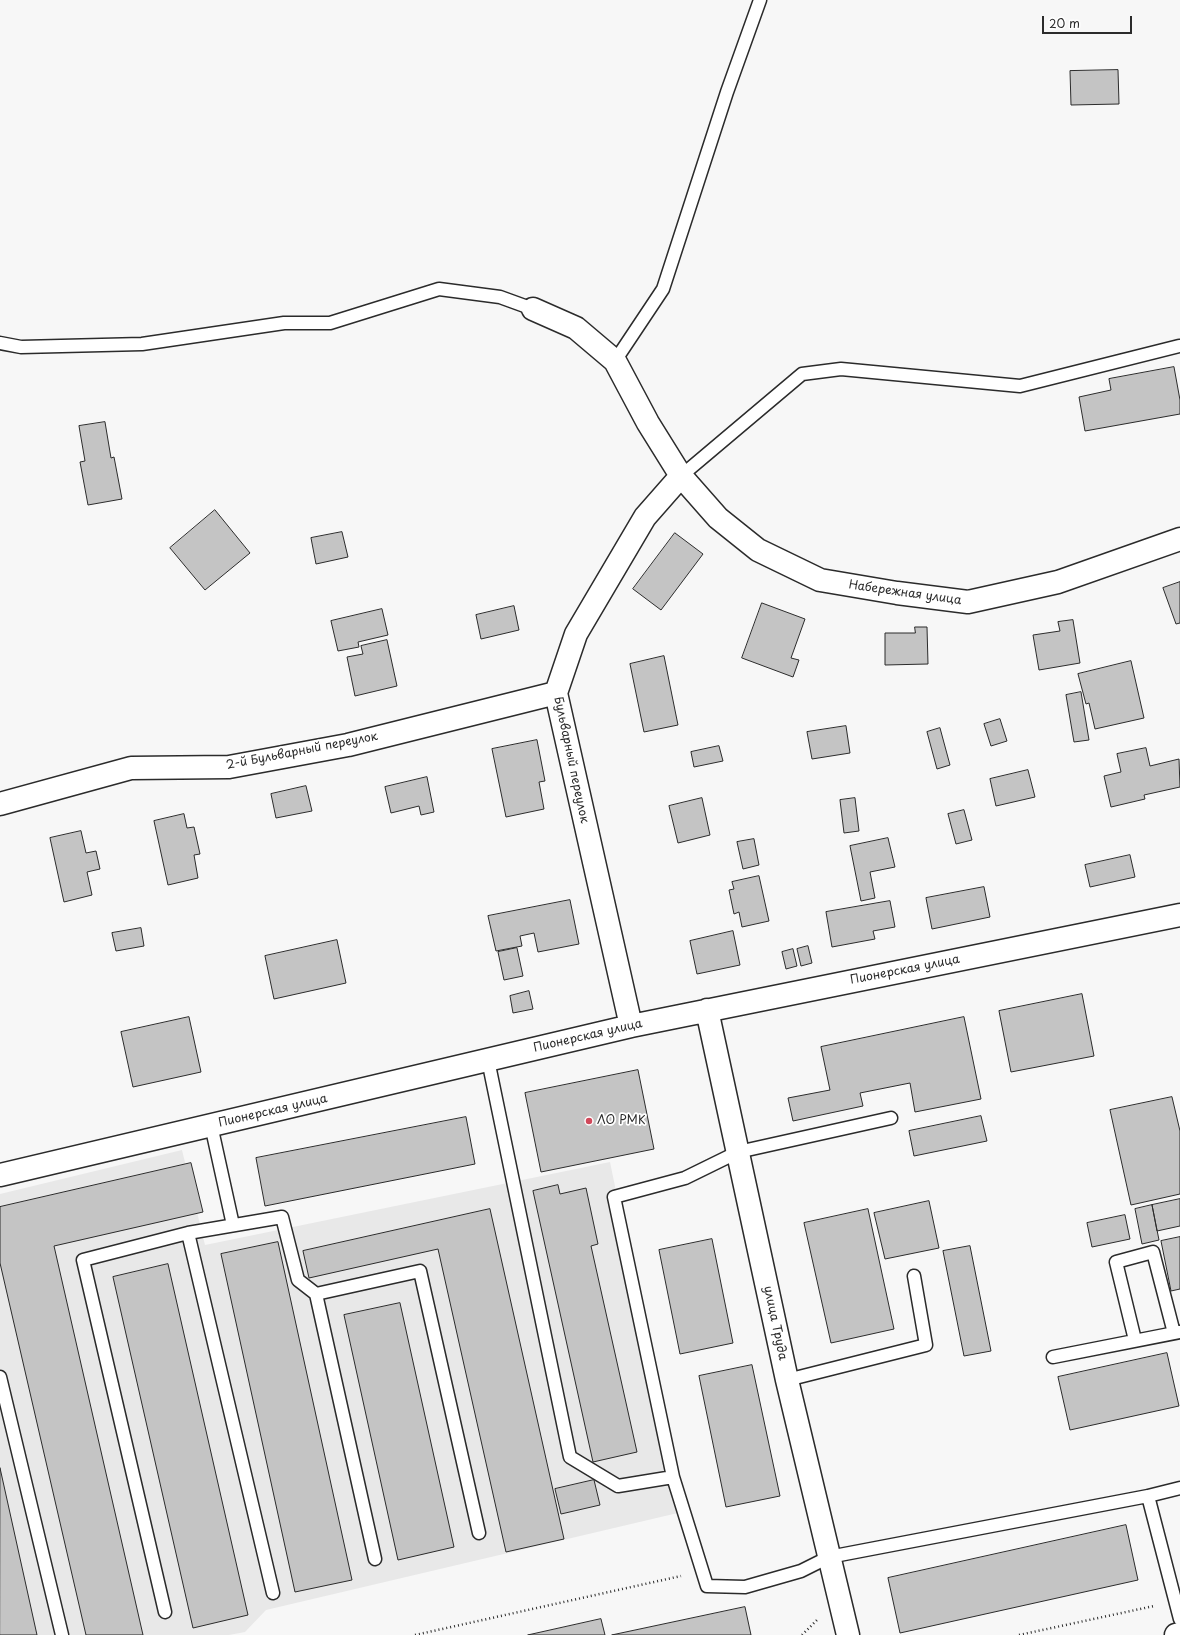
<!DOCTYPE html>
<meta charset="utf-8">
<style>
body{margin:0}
#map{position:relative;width:1180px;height:1635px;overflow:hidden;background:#f7f7f7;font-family:"Playpen Sans",sans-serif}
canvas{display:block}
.scale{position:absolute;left:1042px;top:16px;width:90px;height:18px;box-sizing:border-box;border:2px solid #2b2b2b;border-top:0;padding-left:5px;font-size:12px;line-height:14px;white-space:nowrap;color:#2b2b2b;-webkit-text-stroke:3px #fff;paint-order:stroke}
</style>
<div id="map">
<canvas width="1180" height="1635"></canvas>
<div class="scale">20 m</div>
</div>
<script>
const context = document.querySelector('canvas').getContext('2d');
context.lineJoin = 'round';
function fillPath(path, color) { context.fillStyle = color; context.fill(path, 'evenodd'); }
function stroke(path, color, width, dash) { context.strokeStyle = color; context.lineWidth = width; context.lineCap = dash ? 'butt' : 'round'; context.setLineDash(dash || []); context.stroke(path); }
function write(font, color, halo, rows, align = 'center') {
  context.font = font + ' "Playpen Sans",sans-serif'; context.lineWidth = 3.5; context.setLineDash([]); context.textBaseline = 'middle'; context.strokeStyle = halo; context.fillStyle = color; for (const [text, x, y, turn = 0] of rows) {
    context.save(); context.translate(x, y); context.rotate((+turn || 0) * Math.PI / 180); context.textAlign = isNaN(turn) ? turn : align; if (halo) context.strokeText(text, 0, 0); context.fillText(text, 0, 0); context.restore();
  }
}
fillPath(new Path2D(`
 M 182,1150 L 205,1245 L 610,1162 L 682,1512 L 266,1610 L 245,1632 L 229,1635 L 0,1635 L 0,1194 Z`), '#e8e8e8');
const building = new Path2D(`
 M 1118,70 L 1119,104 L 1071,105 L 1070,71 Z
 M 1174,367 L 1180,400 L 1180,414 L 1085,431 L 1079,397 L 1111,390 L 1109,379 Z
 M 105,422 L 111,458 L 114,457 L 122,499 L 88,505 L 80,462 L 85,461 L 79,426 Z
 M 215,510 L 250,553 L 205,590 L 170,548 Z
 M 342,532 L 348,557 L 316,564 L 311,538 Z
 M 675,533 L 703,554 L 661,610 L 633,589 Z
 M 1180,582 L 1180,623 L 1176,624 L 1163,588 Z
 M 762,603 L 805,619 L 791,658 L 799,660 L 793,677 L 742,658 Z
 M 514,606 L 519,630 L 481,639 L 476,615 Z
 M 382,609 L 388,635 L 358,642 L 359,647 L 338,651 L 331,621 Z
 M 1073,620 L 1080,663 L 1039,670 L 1033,635 L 1060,631 L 1058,622 Z
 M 915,627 L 927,627 L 928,664 L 885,665 L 885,633 L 915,633 Z
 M 387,640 L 397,686 L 355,696 L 347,657 L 363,654 L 361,646 Z
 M 664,656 L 678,725 L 644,732 L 630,664 Z
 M 1131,661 L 1144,718 L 1095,729 L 1089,703 L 1086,704 L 1078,674 Z
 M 1081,692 L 1089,740 L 1074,742 L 1066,695 Z
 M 1000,719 L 1007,741 L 991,746 L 984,724 Z
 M 846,726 L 850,753 L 812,759 L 807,732 Z
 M 940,728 L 950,765 L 937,769 L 927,732 Z
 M 537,740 L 545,781 L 539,782 L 544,809 L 506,817 L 492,749 Z
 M 719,746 L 723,761 L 694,767 L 691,752 Z
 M 1146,748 L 1150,766 L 1179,759 L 1180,787 L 1144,795 L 1145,799 L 1111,807 L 1104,776 L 1121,772 L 1117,754 Z
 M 1028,770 L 1035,797 L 996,806 L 990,779 Z
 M 427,777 L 434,812 L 421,815 L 419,806 L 391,813 L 385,787 Z
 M 306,786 L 312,811 L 276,818 L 271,794 Z
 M 702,798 L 710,835 L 678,843 L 669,806 Z
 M 855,798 L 859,831 L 844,833 L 840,800 Z
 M 964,810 L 972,840 L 956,844 L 948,814 Z
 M 184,814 L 187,828 L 194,827 L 200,854 L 194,855 L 198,878 L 168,885 L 154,821 Z
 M 81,831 L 86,853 L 96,851 L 100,869 L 87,872 L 92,895 L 64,902 L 50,838 Z
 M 888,838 L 895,867 L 870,872 L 875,898 L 861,901 L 850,846 Z
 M 754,839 L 759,865 L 743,869 L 737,842 Z
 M 1130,855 L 1135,877 L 1090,887 L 1085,865 Z
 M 759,876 L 769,921 L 742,927 L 739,912 L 734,914 L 729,890 L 734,889 L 732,882 Z
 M 984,887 L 990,917 L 932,929 L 926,898 Z
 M 570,900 L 579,944 L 538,952 L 534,933 L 520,936 L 522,946 L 496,951 L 488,916 Z
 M 890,901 L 895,927 L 873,931 L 875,939 L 832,947 L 826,912 Z
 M 141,928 L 144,946 L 116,951 L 112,933 Z
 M 733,931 L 740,965 L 697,974 L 690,941 Z
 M 337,940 L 346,983 L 274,999 L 265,956 Z
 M 808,946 L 812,963 L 801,966 L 797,949 Z
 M 517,948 L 523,976 L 504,980 L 498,952 Z
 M 793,949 L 797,966 L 786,969 L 782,952 Z
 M 529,991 L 533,1009 L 513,1013 L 510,996 Z
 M 1082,994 L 1094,1056 L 1011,1072 L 999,1011 Z
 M 189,1017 L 201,1072 L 133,1087 L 121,1032 Z
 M 964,1017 L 981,1099 L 915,1112 L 910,1083 L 860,1093 L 863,1106 L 793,1121 L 788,1098 L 830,1090 L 821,1047 Z
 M 638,1070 L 654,1149 L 541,1172 L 525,1093 Z
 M 1172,1097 L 1180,1131 L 1180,1194 L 1131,1205 L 1110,1110 Z
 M 981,1116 L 987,1141 L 914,1156 L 909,1131 Z
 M 466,1117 L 475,1164 L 265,1206 L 256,1158 Z
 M 191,1163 L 203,1212 L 54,1246 L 143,1635 L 86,1635 L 0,1263 L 0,1207 Z
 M 558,1185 L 560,1194 L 586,1188 L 598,1244 L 591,1246 L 637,1452 L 593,1462 L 533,1191 Z
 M 1180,1199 L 1180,1226 L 1157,1231 L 1152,1205 Z
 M 929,1201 L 939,1248 L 885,1259 L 874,1213 Z
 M 1152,1205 L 1159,1240 L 1142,1244 L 1135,1209 Z
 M 490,1209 L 564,1539 L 506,1552 L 438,1249 L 309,1278 L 303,1251 Z
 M 868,1209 L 894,1329 L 831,1343 L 804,1223 Z
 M 1125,1215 L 1130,1239 L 1092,1247 L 1087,1223 Z
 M 1180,1237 L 1180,1289 L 1171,1291 L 1161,1241 Z
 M 712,1239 L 733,1343 L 680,1354 L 659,1250 Z
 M 278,1242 L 352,1580 L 295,1592 L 221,1254 Z
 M 970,1246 L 991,1351 L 964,1356 L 943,1251 Z
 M 168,1264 L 248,1615 L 193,1628 L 113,1277 Z
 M 400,1303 L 454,1547 L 398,1560 L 344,1315 Z
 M 1167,1353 L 1179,1406 L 1070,1430 L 1058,1377 Z
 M 752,1365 L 780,1496 L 726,1507 L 699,1376 Z
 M 0,1468 L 37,1635 L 0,1635 Z
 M 594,1480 L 600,1505 L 561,1514 L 555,1489 Z
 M 1126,1525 L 1138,1580 L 900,1633 L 888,1578 Z
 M 745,1607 L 751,1635 L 612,1635 Z
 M 601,1619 L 605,1635 L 528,1635 Z`);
fillPath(building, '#c4c4c4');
stroke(building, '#2b2b2b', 1);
const lane = new Path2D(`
 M 0,343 L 21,347 L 142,344 L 284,323 L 330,323 L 439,289 L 500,297 L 533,309
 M 615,361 L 663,289 L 727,92 L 760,0
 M 681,476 L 802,374 L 841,369 L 1020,386 L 1179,346
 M 488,1060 L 570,1457 L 618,1486 L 673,1477
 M 891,1118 L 738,1152 L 685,1178 L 614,1197 L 673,1477 L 707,1586 L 745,1587 L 801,1571 L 829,1557 L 1148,1496 L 1180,1488
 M 211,1125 L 233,1225
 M 188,1233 L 273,1593
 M 1135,1340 L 1116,1262 L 1153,1252 L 1174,1333
 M 1053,1357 L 1180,1332
 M 0,1377 L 62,1635
 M 787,1380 L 926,1345 L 914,1276
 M 1148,1496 L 1180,1619
 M 375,1559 L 316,1294 L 420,1271 L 479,1533
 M 165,1612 L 83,1260 L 188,1233 L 282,1217 L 298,1280 L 316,1294`);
const street = new Path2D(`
 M 533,309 L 576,328 L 615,361 L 648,423 L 681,476 L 718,518 L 758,550 L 820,580 L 897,593 L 968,602 L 1058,582 L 1180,539
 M 0,804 L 131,768 L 229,767 L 348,745 L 556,693
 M 707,1010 L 787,1380 L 848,1635
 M 631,1026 L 556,693 L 576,634 L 645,517 L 681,476
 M 0,1175 L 631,1026 L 1180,915
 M 1176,1635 L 1180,1634`);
stroke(lane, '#2b2b2b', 15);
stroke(street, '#2b2b2b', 25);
stroke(new Path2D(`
 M 415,1635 L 681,1576
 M 802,1635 L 817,1620
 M 1019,1635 L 1154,1606`), '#2b2b2b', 2.5, [1, 3]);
stroke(lane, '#fff', 12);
stroke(street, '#fff', 22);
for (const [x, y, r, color] of [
 [589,1121,4,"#d1495b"]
]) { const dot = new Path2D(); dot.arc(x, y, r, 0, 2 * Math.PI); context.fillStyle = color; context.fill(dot); stroke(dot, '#fff', 1.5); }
write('12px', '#2b2b2b', '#fff', [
 ["Набережная улица",905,593,8],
 ["2-й Бульварный переулок",302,751,-11],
 ["Бульварный переулок",571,760,78],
 ["Пионерская улица",905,970,-11],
 ["Пионерская улица",588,1036,-13],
 ["Пионерская улица",273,1111,-13],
 ["улица Труда",775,1323,78]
]);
write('12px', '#2b2b2b', '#fff', [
 ["ЛО РМК",597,1121]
], 'left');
</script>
